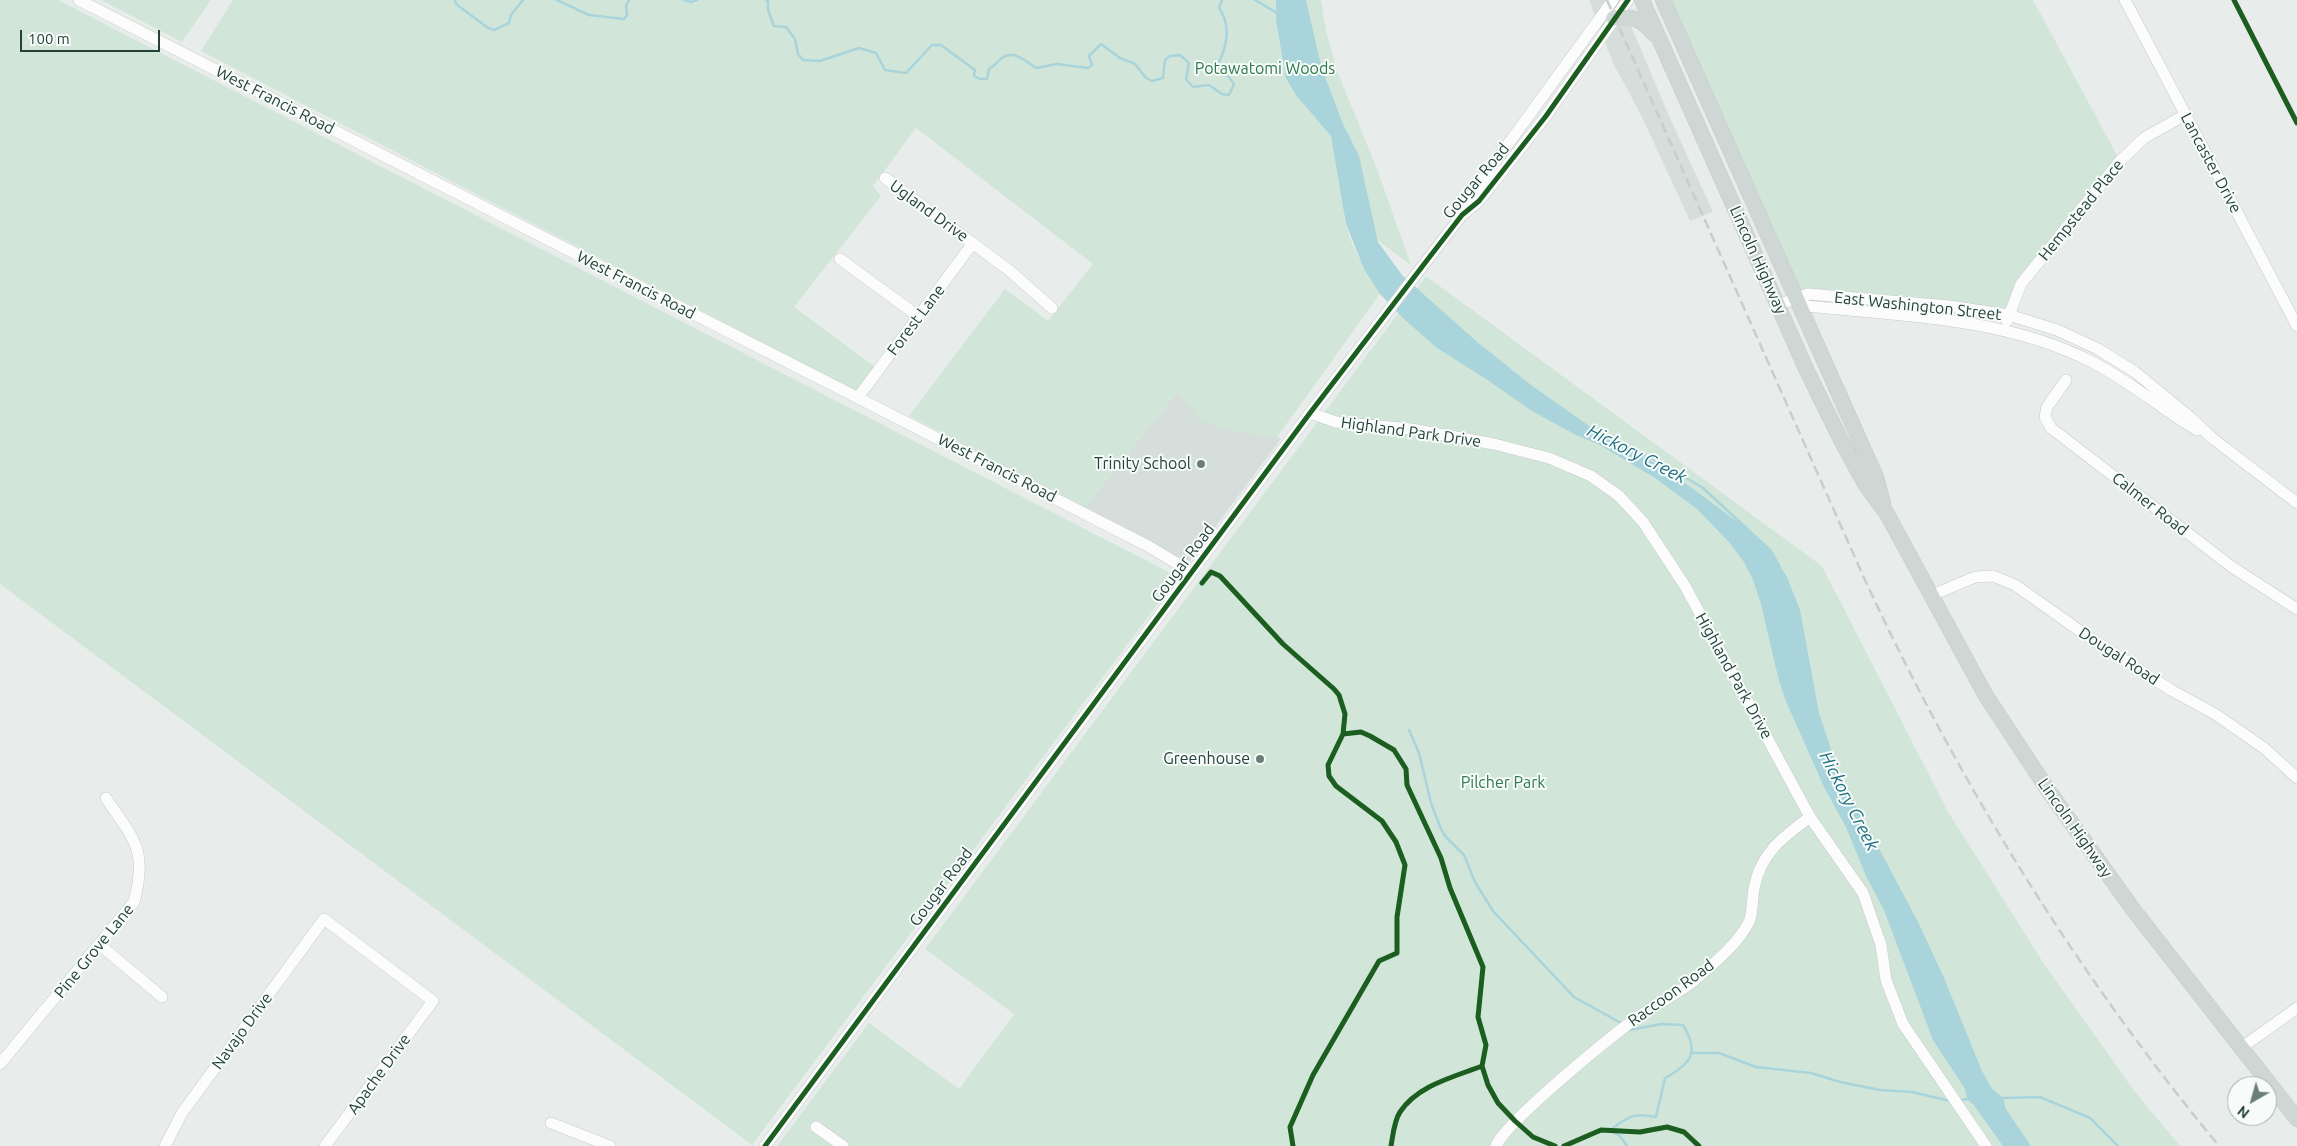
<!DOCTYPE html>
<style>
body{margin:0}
#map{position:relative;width:2297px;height:1146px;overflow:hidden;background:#e8edeb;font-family:Ubuntu,sans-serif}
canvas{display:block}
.north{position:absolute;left:2227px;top:1076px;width:50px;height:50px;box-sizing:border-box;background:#f7fbf9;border:1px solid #a3b1ad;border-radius:50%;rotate:218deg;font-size:14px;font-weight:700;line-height:20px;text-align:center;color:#24423a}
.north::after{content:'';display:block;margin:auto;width:18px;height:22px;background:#697e78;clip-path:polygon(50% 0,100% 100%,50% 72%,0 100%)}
.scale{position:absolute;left:20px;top:30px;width:140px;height:22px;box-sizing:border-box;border:2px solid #24423a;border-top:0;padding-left:6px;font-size:15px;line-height:18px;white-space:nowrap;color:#24423a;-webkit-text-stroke:4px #f7fbf9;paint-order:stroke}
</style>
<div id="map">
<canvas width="2297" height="1146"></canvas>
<div class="north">N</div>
<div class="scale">100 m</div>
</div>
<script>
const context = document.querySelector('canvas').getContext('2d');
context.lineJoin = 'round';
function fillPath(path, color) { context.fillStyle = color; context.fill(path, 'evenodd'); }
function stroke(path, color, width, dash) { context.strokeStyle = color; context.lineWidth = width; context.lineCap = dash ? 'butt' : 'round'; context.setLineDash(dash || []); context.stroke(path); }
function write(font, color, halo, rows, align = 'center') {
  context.font = font + ' Ubuntu,sans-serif'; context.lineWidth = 4; context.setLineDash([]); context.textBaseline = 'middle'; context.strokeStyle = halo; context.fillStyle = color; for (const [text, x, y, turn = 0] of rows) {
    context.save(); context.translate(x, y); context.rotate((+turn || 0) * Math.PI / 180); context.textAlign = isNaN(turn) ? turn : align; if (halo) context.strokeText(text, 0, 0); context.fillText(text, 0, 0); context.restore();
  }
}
fillPath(new Path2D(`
 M 1589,0 L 1620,0 L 1670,118 L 1713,212 L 1690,221 L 1641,115 L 1613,63 Z
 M 1178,391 L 1281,439 L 1189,562 L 1084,508 Z`), '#d6dedb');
fillPath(new Path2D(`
 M 0,0 L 58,0 L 1178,577 L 752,1145 L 0,584 Z
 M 101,0 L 211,0 L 182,42 Z
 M 233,0 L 1321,0 L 1326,31 L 1337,71 L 1377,169 L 1411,265 L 1344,215 C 1348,244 1366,269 1380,294 L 1277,437 L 1231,431 L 1200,421 L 1178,391 L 1084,508 L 909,416 L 1005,289 L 1048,321 L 1093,264 L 916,128 L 873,186 L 881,196 L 794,307 L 875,367 L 857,392 L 201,51 Z
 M 1667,0 L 2033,0 L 2118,157 L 2016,284 L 2005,309 L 1800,294 Z
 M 1426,276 L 1822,566 L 1947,810 L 2044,964 L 2135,1092 L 2180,1146 L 777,1146 L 869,1023 L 959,1089 L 1014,1014 L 925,949 Z`), '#d1e6d8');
fillPath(new Path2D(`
 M 1276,0 L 1306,0 L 1321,66 L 1342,122 L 1359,156 L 1378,242 L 1402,275 L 1476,341 L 1531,385 L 1592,428 L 1669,471 L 1743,526 L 1770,551 L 1787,577 L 1800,610 L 1819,713 L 1839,773 L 1919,924 L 1944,978 L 1982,1071 L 1992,1089 L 2003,1098 L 2006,1109 L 2031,1146 L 2003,1146 L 1973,1104 L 1967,1099 L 1965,1089 L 1933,1040 L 1884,910 L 1866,876 L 1846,827 L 1824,787 L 1785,699 L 1778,677 L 1761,604 L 1753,580 L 1744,562 L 1729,542 L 1697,509 L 1655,478 L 1598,444 L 1578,436 L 1532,411 L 1486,379 L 1437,348 L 1404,319 L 1380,294 L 1364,269 L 1346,224 L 1331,136 L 1296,95 L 1286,78 L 1276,20 Z`), '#a9d4db');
stroke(new Path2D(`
 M 455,0 L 456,4 L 488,28 L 494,30 L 509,23 L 511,15 L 523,0
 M 557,0 L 589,15 L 624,19 L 627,15 L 626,6 L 629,0
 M 684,0 L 691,2 L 697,0
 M 766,0 L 768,1 L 768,10 L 774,26 L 786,27 L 795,39 L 798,54 L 803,60 L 820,61 L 859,48 L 876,53 L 885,70 L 906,73 L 932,45 L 941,45 L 975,70 L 974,76 L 980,79 L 987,79 L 989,69 C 995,66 997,62 1002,58 C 1013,49 1027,62 1036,68 L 1057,64 L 1088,68 L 1092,65 L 1089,56 L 1101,44 L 1120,58 L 1135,64 L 1146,78 L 1152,81 L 1163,78 L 1165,60 L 1170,56 L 1180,55 L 1189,63 L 1186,79 L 1193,87 L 1209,85 L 1222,94 L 1229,95 L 1234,84 L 1228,76 L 1221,74 L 1218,64 C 1227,46 1232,26 1219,8 L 1222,0
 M 1255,0 L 1277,13
 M 1629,449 L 1660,462 L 1703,488 L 1771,551 L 1780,567
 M 1409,730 L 1419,753 L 1431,803 L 1441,829 L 1446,837 L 1464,855 L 1475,882 L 1493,911 L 1574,997 L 1621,1023
 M 1691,1053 L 1719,1053 L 1756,1067 L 1811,1073 L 1840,1082 L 1880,1090 L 1912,1092 L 1950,1101
 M 2003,1098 L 2040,1097 L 2090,1118 L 2118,1146
 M 1962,1100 L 1967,1099
 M 1613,1128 C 1630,1115 1635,1113 1656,1117 L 1665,1078 C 1691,1064 1700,1052 1683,1025 L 1661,1024 L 1630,1030
 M 1614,1133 L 1620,1136 L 1627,1146`), '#a9d4db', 2.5);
const minor = new Path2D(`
 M 79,0 L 1148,546 L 1191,572
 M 2125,0 L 2297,326
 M 885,178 L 1010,271 L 1052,308
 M 1463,214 L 1471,195 L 1613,0
 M 840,259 L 918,316
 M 1797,299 L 1807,306 C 1903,316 2004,317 2092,362 C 2130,381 2161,409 2197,430
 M 1778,305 L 1808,294 L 1949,306 L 2009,315 L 2057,330 L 2098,349 L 2135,372 L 2191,418 L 2212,438 L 2297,503
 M 2007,321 L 2021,284 L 2120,161 L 2144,138 L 2185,115
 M 2066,380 L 2047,407 L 2045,417 L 2051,428 L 2232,567 L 2297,609
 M 859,396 L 973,243
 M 1310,413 L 1336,422 L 1411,429 L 1494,444 L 1549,458 L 1591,476 L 1619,496 L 1643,522 L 1685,586 L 1810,817 L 1863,893 L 1881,945 L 1886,980 L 1903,1024 L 1986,1146
 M 1930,596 L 1975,577 L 1993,576 L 2015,585 L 2090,638 L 2171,690 L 2215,714 L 2264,748 L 2297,778
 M 100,945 L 162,997
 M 2241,1048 L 2297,1008
 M 0,1064 L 134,902 C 148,849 134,840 106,798
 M 551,1123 L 610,1146
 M 816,1127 L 843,1146
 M 165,1146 L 182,1113 L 324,919 L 433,1001 L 325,1146
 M 765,1146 L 1310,413 L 1428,259 L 1462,215 L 1479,201 L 1546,116 L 1628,0
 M 1496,1146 C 1504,1124 1616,1031 1641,1015 C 1658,1003 1679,993 1695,980 C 1714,963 1737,945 1749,922 C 1753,913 1752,899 1754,889 C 1760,853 1783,837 1810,817`);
const major = new Path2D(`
 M 1642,0 L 1807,371 L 1842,442 L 1865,484 L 1887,514 L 1986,696 L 2048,790 L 2132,908 L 2297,1119
 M 1663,0 L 1876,477 L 1883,503
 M 1614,18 C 1633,15 1642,20 1654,34`);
stroke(minor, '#c5cac8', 12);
stroke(major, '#c3ccc9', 16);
stroke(minor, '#fcfcfc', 11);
stroke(major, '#cfd7d5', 15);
stroke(new Path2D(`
 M 1607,0 L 1865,580 C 1959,783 2076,973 2219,1146`), '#c9cdcc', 2.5, [10, 5]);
stroke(new Path2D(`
 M 2234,0 L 2297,123
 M 1202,583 L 1211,572 L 1220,576 L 1283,644 L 1334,689 L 1339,695 L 1345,714 L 1343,734 L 1328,765 L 1329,776 L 1336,786 L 1382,821 L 1396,842 L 1405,865 L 1397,917 L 1397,953 L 1379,961 L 1313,1075 L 1290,1127 L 1293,1146
 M 1343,734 L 1361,732 L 1370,736 L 1394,750 L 1406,769 L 1407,785 L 1441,858 L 1450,888 L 1483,967 L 1478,1017 L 1486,1045 L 1482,1066 L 1488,1085 L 1498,1103 L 1515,1121 L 1533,1137 L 1555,1146
 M 765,1146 L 1310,413 L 1428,259 L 1462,215 L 1479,201 L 1546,116 L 1628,0
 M 1391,1146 C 1393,1135 1394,1121 1400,1112 C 1418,1085 1454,1077 1482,1066
 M 1564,1146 L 1601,1130 L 1640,1132 L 1667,1127 L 1684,1132 L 1699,1146`), '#1b5e20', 5);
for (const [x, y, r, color] of [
 [1201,464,5,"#697e78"],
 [1260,759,5,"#697e78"]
]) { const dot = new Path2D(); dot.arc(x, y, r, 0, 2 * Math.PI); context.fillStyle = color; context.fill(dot); stroke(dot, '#f7fbf9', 2); }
write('16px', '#2d7a4b', '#f7fbf9', [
 ["Potawatomi Woods",1265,69],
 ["Pilcher Park",1503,783]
]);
write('16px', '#24423a', '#f7fbf9', [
 ["West Francis Road",275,100,27],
 ["Lancaster Drive",2211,163,62],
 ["Gougar Road",1476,181,-50],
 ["Hempstead Place",2081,210,-51],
 ["Ugland Drive",929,211,36],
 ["Lincoln Highway",1758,260,66],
 ["West Francis Road",636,285,27],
 ["East Washington Street",1918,306,6],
 ["Forest Lane",916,320,-53],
 ["Highland Park Drive",1411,432,8],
 ["West Francis Road",997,468,27],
 ["Calmer Road",2150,504,38],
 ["Gougar Road",1183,563,-53],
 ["Dougal Road",2119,656,33],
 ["Highland Park Drive",1734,676,61],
 ["Lincoln Highway",2075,828,55],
 ["Gougar Road",941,887,-53],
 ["Pine Grove Lane",94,951,-51],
 ["Raccoon Road",1671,993,-36],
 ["Navajo Drive",242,1031,-54],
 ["Apache Drive",379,1074,-54]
]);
write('16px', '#24423a', '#f7fbf9', [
 ["Trinity School",1191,464],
 ["Greenhouse",1250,759]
], 'right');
write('italic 18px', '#1c6f80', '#f7fbf9', [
 ["Hickory Creek",1637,454,27],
 ["Hickory Creek",1849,801,63]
]);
</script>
